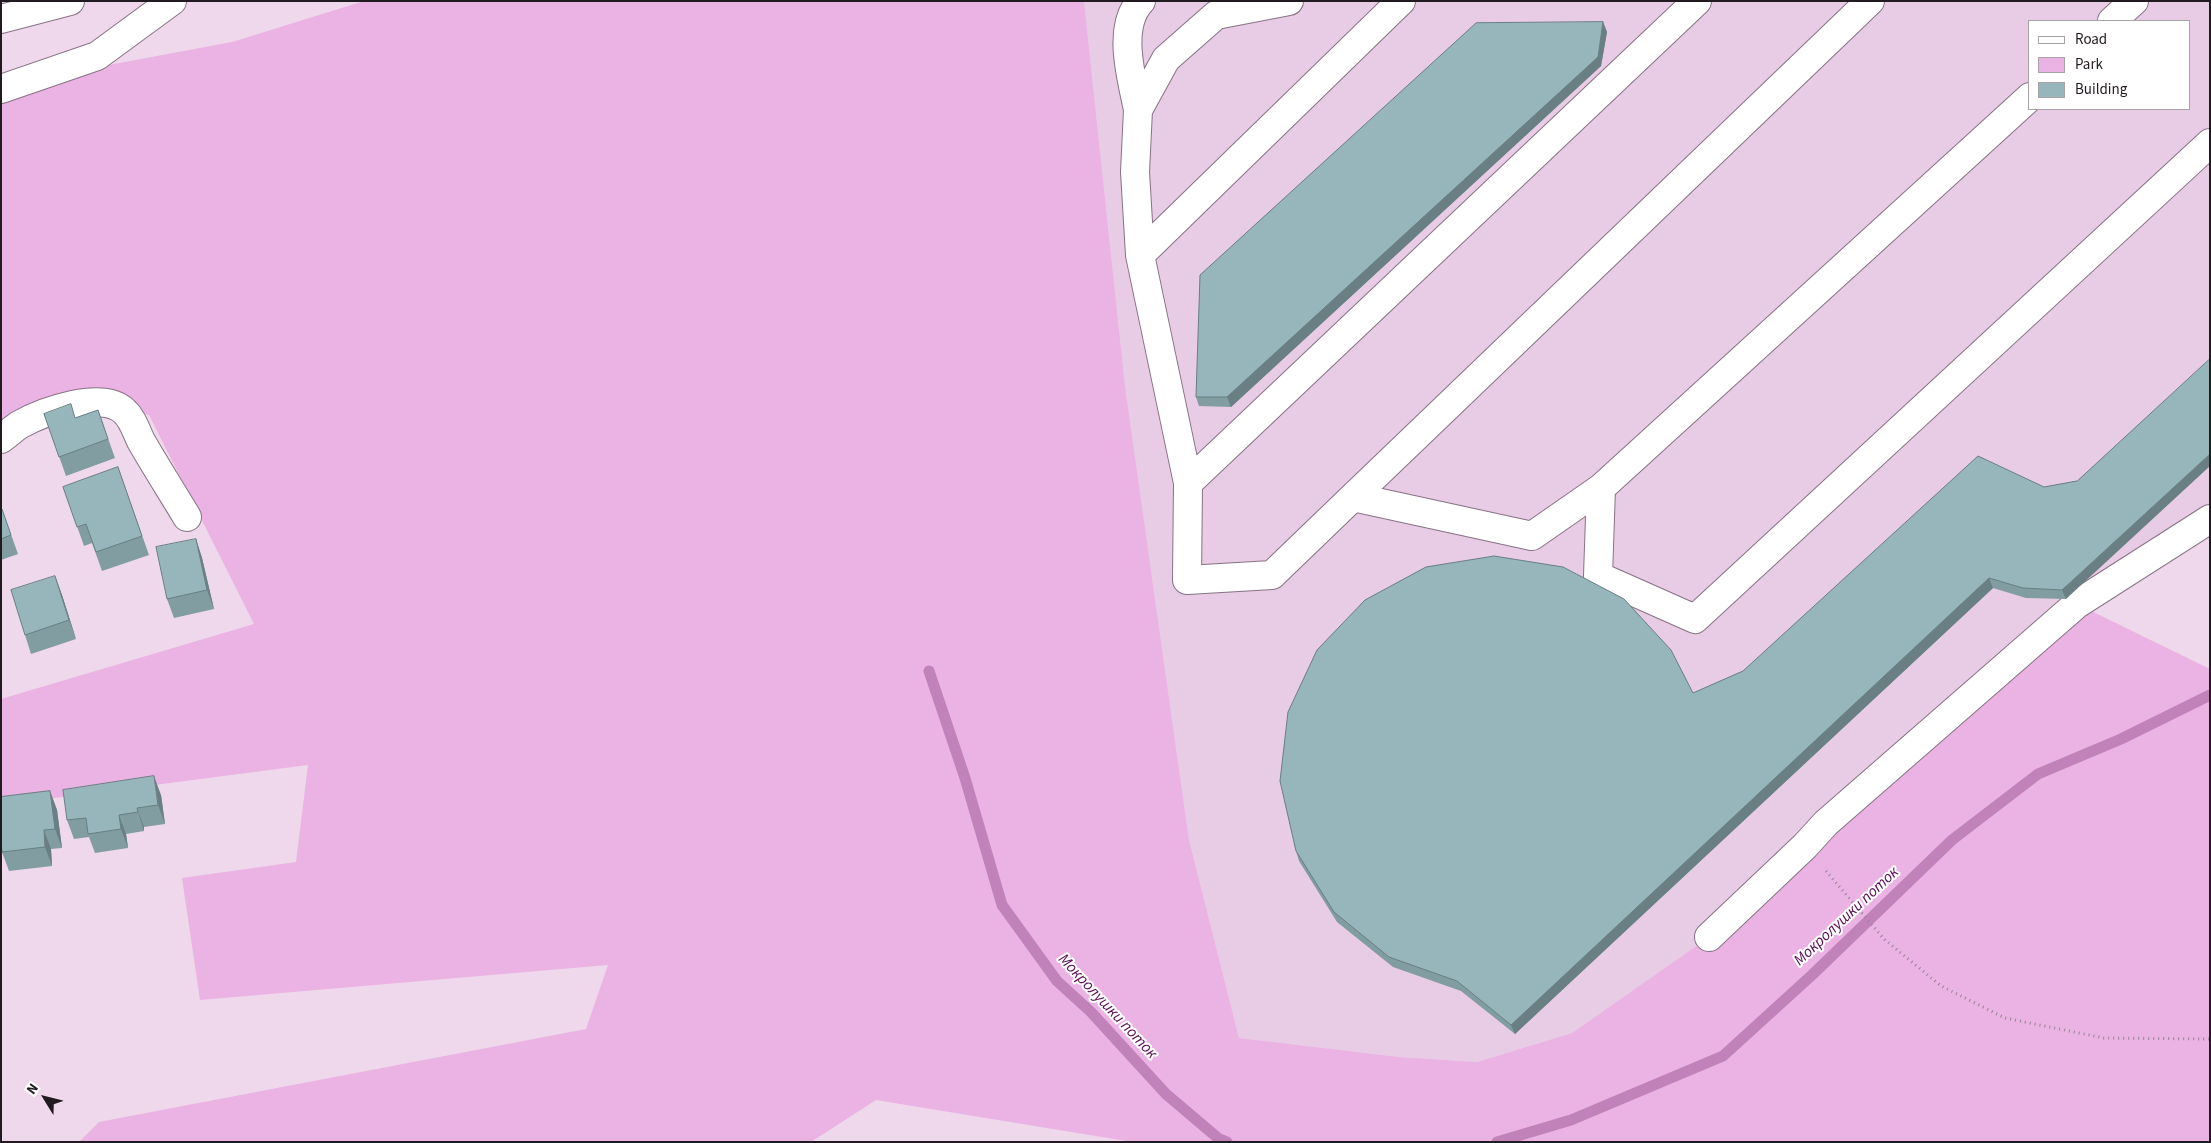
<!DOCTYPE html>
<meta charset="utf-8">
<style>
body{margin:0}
#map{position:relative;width:2211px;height:1143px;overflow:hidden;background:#efd8eb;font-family:"Source Sans 3",sans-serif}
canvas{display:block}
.frame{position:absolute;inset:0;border:2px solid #221a21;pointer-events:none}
.legend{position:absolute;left:2028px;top:20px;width:162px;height:90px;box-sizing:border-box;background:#fff;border:1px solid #a7a3a6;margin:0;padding:6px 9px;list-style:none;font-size:15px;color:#221a21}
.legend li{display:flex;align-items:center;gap:10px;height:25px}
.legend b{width:25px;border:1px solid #a7a3a6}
.north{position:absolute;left:20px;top:1073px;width:50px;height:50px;-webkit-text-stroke:4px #fff;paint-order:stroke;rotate:306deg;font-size:14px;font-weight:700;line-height:20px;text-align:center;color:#221a21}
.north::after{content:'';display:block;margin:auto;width:18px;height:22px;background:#221a21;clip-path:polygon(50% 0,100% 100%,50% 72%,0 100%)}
</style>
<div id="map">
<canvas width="2211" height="1143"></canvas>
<div class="frame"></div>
<ul class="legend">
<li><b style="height:6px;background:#fff"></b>Road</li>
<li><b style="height:14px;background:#eab3e3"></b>Park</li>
<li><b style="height:14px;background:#96b6bb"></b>Building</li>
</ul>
<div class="north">N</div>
</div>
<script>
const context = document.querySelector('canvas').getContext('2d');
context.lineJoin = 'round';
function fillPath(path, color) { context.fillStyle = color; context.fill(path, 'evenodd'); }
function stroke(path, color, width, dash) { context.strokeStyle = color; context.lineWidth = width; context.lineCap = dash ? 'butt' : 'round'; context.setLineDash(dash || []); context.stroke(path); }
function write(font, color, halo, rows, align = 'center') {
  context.font = font + ' "Source Sans 3",sans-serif'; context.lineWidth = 4; context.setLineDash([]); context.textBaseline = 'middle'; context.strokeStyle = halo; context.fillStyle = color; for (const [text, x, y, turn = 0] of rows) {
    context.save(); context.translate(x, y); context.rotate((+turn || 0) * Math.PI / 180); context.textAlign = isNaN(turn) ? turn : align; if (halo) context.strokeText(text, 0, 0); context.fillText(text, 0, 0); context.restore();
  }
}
fillPath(new Path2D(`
 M 1084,1 L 2210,1 L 2210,521 L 2077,604 L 1709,937 L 1572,1033 L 1477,1062 L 1399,1057 L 1239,1038 L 1189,840 L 1125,386 ZM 2030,21 L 2190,21 L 2190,109 L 2030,109 Z`), '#e8cbe4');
fillPath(new Path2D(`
 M 364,1 L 1084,1 L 1125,386 L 1189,840 L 1239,1038 L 1399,1057 L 1477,1062 L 1572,1033 L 1709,937 L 2077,604 L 2210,669 L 2210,1142 L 1132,1142 L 876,1100 L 811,1142 L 79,1142 L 99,1122 L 586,1029 L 608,965 L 200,1000 L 182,878 L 296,862 L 308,765 L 1,805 L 1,699 L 254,624 L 149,415 L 116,405 L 1,439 L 1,102 L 98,67 L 232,42 Z`), '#eab3e3');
stroke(new Path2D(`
 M 929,671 L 965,778 L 1002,905 L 1057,981 L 1091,1012 L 1166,1094 L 1219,1139 L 1227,1142
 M 1497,1142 L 1571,1120 L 1723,1056 L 1812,975 L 1952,840 L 2038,774 L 2121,739 L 2210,695`), '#c182b9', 11);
const minor = new Path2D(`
 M 1289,1 L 1216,15 L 1166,59 L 1138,110 L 1135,172 L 1140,255 L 1188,483 L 1187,580 L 1272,575 L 1353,497
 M 2112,21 L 2134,1
 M 2030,97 L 1601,488 L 1598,576 L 1695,619 L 2210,143
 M 1138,110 C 1132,79 1116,27 1141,1
 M 1140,255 L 1401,1
 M 1,439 C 7,435 13,429 19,425 C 42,412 102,390 124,411 C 133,419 136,431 141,441 C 156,467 172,492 187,517
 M 1188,483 L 1697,1
 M 1601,488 L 1532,536 L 1353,497 L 1870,1
 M 1709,937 L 1805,846 L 1826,823 L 2077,604 L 2210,519`);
const highway = new Path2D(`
 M 1,19 L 70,1
 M 1,89 L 97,56 L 172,1`);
stroke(minor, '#877385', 30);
stroke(highway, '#877385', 30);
stroke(new Path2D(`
 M 1826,871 L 1884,939 L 1941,986 L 2005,1018 L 2104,1038 L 2210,1039`), '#958492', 3, [1, 4]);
stroke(minor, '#fff', 28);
stroke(highway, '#fff', 28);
fillPath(new Path2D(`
 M 1603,22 L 1607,32 L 1601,66 L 1231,407 L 1199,406 L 1196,397 Z
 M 98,410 L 115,458 L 66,476 L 44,414 L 76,418 Z
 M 118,467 L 149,555 L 102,571 L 92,543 L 84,546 L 63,487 Z
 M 2077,481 L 2066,599 L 2026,598 L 1993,588 L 1515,1034 L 1461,991 L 1393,967 L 1337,922 L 1299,861 L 1296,851 L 1693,693 L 1743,671 L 2044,487 Z
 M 1,509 L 2,509 L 18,554 L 1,560 Z
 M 196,539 L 202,558 L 214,609 L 174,618 L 167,599 Z
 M 55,576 L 62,595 L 76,639 L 31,654 L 25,635 Z
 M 50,791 L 57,810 L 62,848 L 51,849 L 52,866 L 9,871 L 2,852 L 1,852 L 1,797 Z
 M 161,795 L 165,824 L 144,827 L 144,831 L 126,834 L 128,848 L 95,853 L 89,837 L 74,839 L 67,820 Z`), '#819da1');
fillPath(new Path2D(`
 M 1603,22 L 1607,32 L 1601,66 L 1231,407 L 1227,397 Z
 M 2210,454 L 2210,466 L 2066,599 L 2062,590 Z
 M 196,539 L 202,558 L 214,609 L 207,590 Z
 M 55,576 L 62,595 L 76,639 L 69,620 Z
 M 1989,578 L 1993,588 L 1515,1034 L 1511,1025 Z
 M 154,776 L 161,795 L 165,824 L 158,805 Z
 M 50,791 L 57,810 L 62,848 L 55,829 Z
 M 137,808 L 144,827 L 144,831 L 138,812 Z
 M 119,815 L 126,834 L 128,848 L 121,829 Z
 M 44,830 L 51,849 L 52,866 L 45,847 Z`), '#697f83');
const building = new Path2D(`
 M 1603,22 L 1598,57 L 1227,397 L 1196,397 L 1200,275 L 1476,23 Z
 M 2210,359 L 2210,454 L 2062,590 L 2023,588 L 1989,578 L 1511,1025 L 1457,981 L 1389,957 L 1334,912 L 1296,851 L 1280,781 L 1288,712 L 1317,650 L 1365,600 L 1426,567 L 1494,556 L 1563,567 L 1624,599 L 1671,650 L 1693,693 L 1743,671 L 1978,456 L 2044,487 L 2077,481 Z
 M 71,404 L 75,418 L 98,410 L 108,439 L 59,457 L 44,414 Z
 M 118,467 L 142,536 L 96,552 L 86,524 L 77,527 L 63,487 Z
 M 1,509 L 2,509 L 11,535 L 1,539 Z
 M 196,539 L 207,590 L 167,599 L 156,547 Z
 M 55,576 L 69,620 L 25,635 L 11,590 Z
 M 154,776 L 158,805 L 137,808 L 138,812 L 119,815 L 121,829 L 88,834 L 86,818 L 67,820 L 63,790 Z
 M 50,791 L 55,829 L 44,830 L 45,847 L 2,852 L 1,843 L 1,797 Z`);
fillPath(building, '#96b6bb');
stroke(building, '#697f83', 1);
write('italic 16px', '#590c54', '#fff', [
 ["Мокролушки поток",1847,917,-43],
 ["Мокролушки поток",1107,1007,47]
]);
</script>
